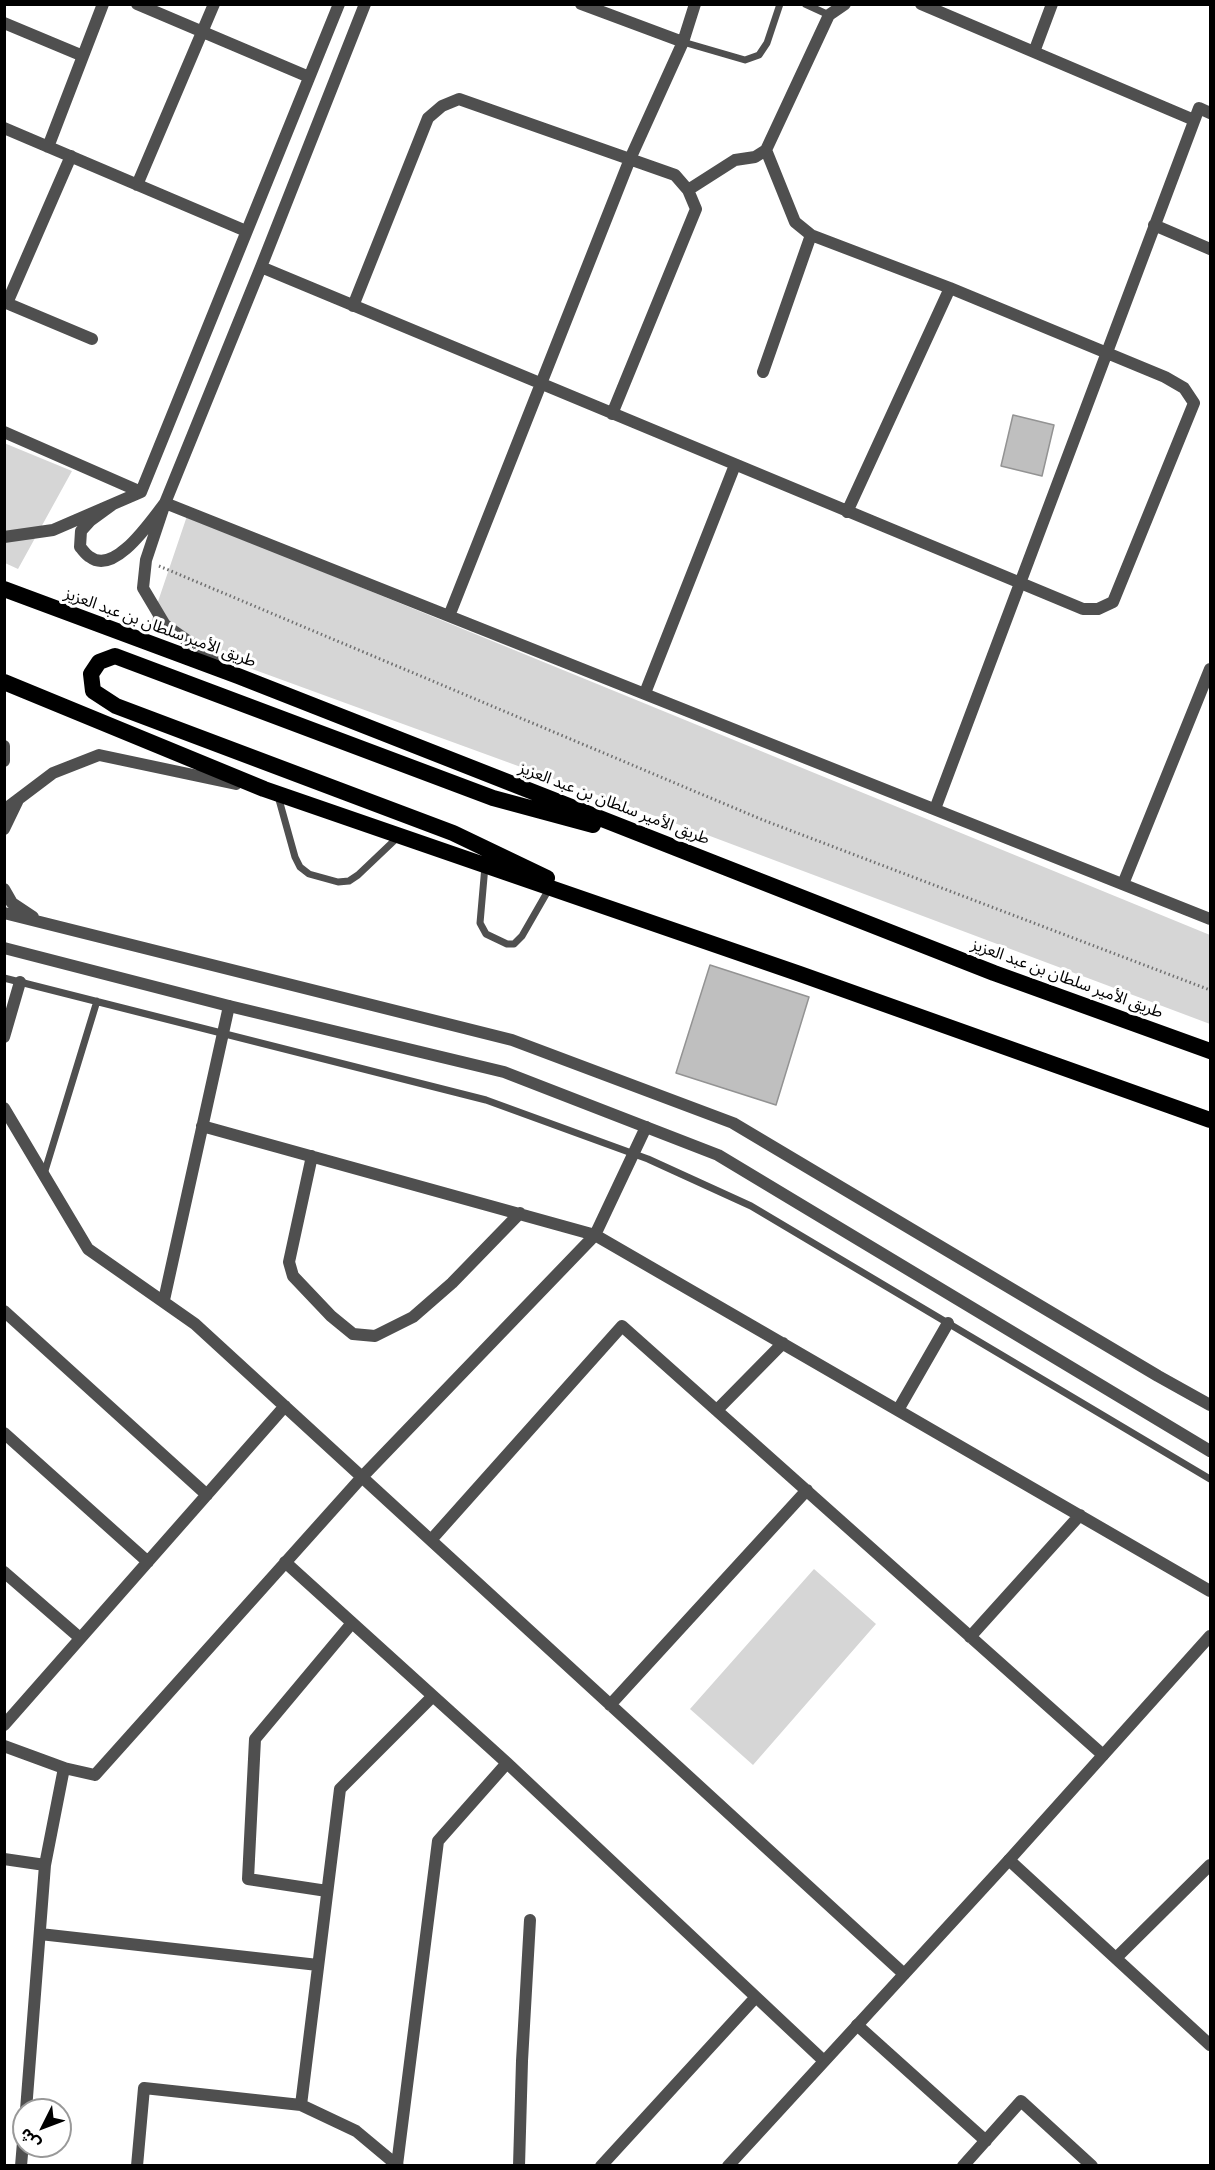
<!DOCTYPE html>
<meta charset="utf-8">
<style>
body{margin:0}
#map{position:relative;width:1215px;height:2170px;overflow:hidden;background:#fff;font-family:"Fira Sans Condensed","Noto Sans Arabic",sans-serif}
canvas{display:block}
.frame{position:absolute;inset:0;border:6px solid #000;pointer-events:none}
.north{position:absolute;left:12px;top:2098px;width:60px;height:60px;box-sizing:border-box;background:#fff;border:2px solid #999;border-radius:50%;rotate:228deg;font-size:16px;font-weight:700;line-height:24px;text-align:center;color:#000}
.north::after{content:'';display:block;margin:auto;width:21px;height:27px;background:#000;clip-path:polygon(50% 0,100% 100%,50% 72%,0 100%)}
</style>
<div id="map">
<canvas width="1215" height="2170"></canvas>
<div class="frame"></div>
<div class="north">ش</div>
</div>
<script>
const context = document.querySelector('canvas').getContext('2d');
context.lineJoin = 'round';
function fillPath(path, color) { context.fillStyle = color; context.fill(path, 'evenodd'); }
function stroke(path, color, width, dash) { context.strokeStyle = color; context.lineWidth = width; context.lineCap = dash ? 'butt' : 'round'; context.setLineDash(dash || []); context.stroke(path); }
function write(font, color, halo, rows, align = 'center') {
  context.font = font + ' "Fira Sans Condensed","Noto Sans Arabic",sans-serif'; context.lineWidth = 6; context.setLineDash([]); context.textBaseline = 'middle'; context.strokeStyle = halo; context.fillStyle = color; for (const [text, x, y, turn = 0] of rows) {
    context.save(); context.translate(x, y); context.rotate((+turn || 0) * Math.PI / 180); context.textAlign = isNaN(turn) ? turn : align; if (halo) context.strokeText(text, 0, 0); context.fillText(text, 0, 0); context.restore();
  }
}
fillPath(new Path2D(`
 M 4,443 L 72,471 L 18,569 L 5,563 Z
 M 187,516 L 1210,935 L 1210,1024 L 710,836 L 148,631 Z
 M 814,1569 L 876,1624 L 753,1765 L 690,1709 Z`), '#d6d6d6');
const building = new Path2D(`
 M 1013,415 L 1054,425 L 1042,476 L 1001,466 Z
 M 710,965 L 809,997 L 776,1105 L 676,1073 Z`);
fillPath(building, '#bfbfbf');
stroke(building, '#939393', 1.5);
stroke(new Path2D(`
 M 159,566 L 763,820 L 1210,990`), '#717171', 3, [1.5, 3]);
stroke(new Path2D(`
 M 805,4 L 829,15
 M 683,42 L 745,60 L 759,55 L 767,43 L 780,4
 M 278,796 L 295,857 L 300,867 L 309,874 L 338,882 L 349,881 L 358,875 L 398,837
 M 485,866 L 480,923 L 486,934 L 507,944 L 514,944 L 522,936 L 549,889
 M 4,978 L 486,1100 L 648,1159 L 751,1206 L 1210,1479
 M 44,1174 L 97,1001`), '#4f4f4f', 7);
stroke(new Path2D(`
 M 137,4 L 309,77
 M 581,4 L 683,42
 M 921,4 L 1194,120
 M 4,23 L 83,56
 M 1034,52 L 1052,4
 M 4,128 L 246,231
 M 48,147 L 103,4
 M 137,185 L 214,4
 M 688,190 L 735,160 L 755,157 L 766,150 L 829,15 L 845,4
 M 1154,225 L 1210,249
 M 261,267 L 1083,609 L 1098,609 L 1113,602 L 1194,403 L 1184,388 L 1165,377 L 950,288 L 811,235 L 795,222 L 766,150
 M 4,302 L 92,339
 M 7,303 L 71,156
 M 353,306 L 428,118 L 442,106 L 459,99 L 675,175 L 688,190 L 696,209 L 612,414
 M 763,372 L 811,235
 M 4,432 L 141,492
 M 112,505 L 90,521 L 81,531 L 80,547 C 83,550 86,555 90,557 C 115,576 152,519 165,503 L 1210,919
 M 847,512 L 950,288
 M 4,537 L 53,530 L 141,492 L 339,4
 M 449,616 L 630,159 L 683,42 L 695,4
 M 222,665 L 165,625 L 143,588 L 146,560 L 165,503 L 261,267 L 365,4
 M 645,693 L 735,465
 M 935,809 L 1199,108 L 1210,113
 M 1123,884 L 1210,669
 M 4,1037 L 20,982
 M 4,1108 L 88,1249 L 195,1324 L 904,1974
 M 202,1126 L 595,1235 L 1210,1591
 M 312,1156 L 289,1262 L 293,1276 L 331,1316 L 353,1334 L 375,1336 L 413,1317 L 452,1283 L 520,1213
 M 164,1300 L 229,1006
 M 4,1311 L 207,1495
 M 717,1410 L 783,1343
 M 898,1410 L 948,1323
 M 4,1433 L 148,1562
 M 431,1540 L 622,1326 L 1103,1755
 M 285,1562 L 507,1763 L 824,2061
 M 4,1572 L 80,1638
 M 970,1637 L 1080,1515
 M 610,1705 L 807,1490
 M 4,1725 L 285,1406
 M 4,1746 L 64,1768 L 45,1865
 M 64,1768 L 95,1775 L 362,1477 L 595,1235 L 646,1127
 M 4,1859 L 45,1865 L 26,2110
 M 1009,1860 L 1210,2045
 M 327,1891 L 248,1879 L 255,1739 L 352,1623
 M 40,1934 L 318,1965
 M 1116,1958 L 1210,1865
 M 857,2025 L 986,2141
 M 301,2105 L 340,1789 L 433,1696
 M 397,2165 L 438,1841 L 507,1763
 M 21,2166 L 24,2130
 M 137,2166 L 144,2088 L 301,2105 L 356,2131 L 398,2166
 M 519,2166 L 522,2061 L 530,1920
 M 601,2166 L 755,1998
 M 963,2166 L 1021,2101 L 1092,2166`), '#4f4f4f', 12);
stroke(new Path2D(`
 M 4,746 L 4,761
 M 4,810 L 53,773 L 99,755 L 236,784
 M 4,829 L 18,800
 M 4,889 L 12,903 L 33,917
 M 4,913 L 512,1040 L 733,1123 L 1158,1376 L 1210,1405
 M 4,948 L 229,1006 L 504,1072 L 718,1155 L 1210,1451
 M 728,2166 L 1009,1860 L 1210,1636`), '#4f4f4f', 12);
stroke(new Path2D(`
 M 4,589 L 238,676 L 994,973 L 1210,1051
 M 4,682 L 264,789 L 800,974 L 1210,1120
 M 547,878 L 453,833 L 116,706 L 93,691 L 91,674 L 99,662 L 115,656 L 493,798 L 593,825`), '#000', 16);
write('16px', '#000', '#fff', [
 ["طريق الأمير سلطان بن عبد العزيز",160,628,20],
 ["طريق الأمير سلطان بن عبد العزيز",614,804,21],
 ["طريق الأمير سلطان بن عبد العزيز",1067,979,20]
]);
</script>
